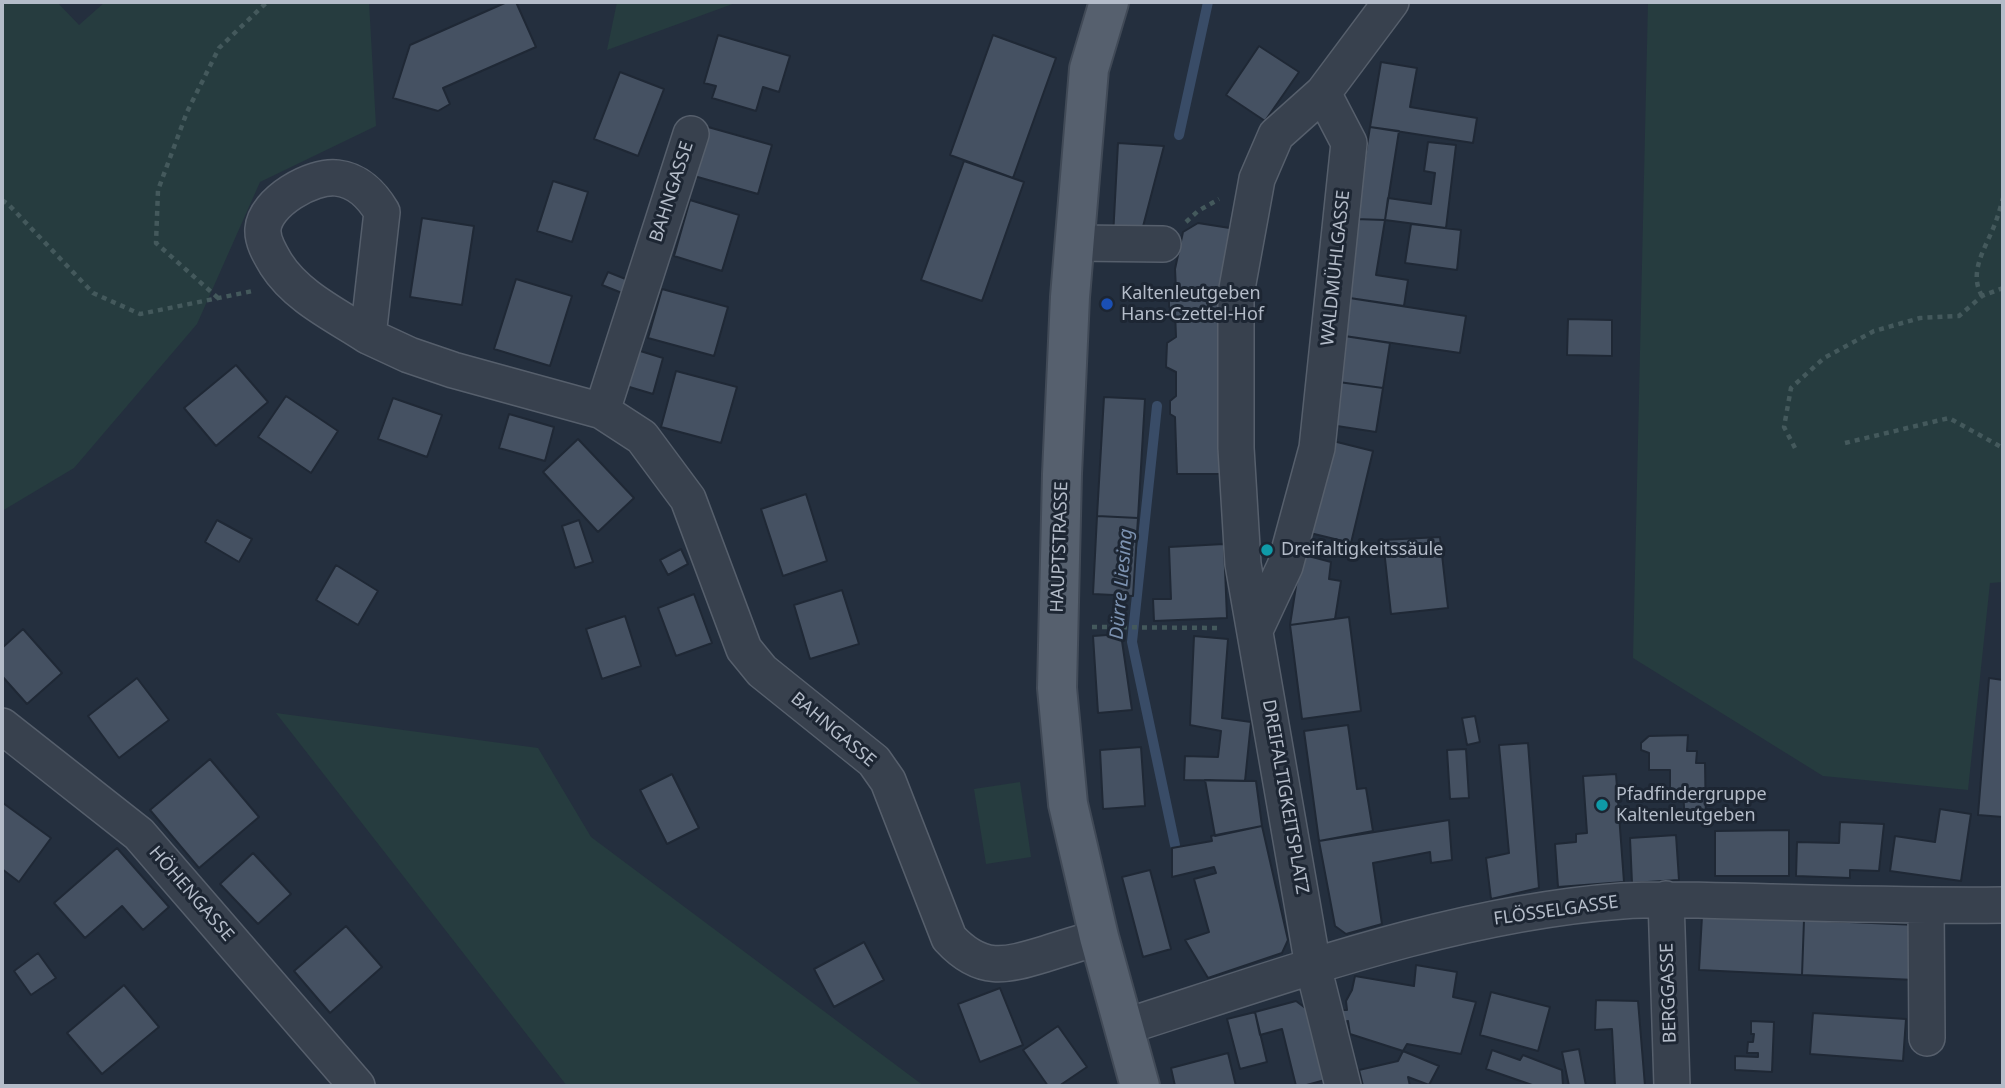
<!DOCTYPE html>
<meta charset="utf-8">
<style>
body{margin:0}
#map{position:relative;width:2005px;height:1088px;overflow:hidden;background:#242f3e;font-family:"Noto Sans",sans-serif}
canvas{display:block}
.frame{position:absolute;inset:0;border:4px solid #b4bcc9;pointer-events:none}
</style>
<div id="map">
<canvas width="2005" height="1088"></canvas>
<div class="frame"></div>
</div>
<script>
const context = document.querySelector('canvas').getContext('2d');
context.lineJoin = 'round';
function fillPath(path, color) { context.fillStyle = color; context.fill(path, 'evenodd'); }
function stroke(path, color, width, dash) { context.strokeStyle = color; context.lineWidth = width; context.lineCap = dash ? 'butt' : 'round'; context.setLineDash(dash || []); context.stroke(path); }
function write(font, color, halo, rows, align = 'center') {
  context.font = font + ' "Noto Sans",sans-serif'; context.lineWidth = 6; context.setLineDash([]); context.textBaseline = 'middle'; context.strokeStyle = halo; context.fillStyle = color; for (const [text, x, y, turn = 0] of rows) {
    context.save(); context.translate(x, y); context.rotate((+turn || 0) * Math.PI / 180); context.textAlign = isNaN(turn) ? turn : align; if (halo) context.strokeText(text, 0, 0); context.fillText(text, 0, 0); context.restore();
  }
}
fillPath(new Path2D(`
 M 2,2 L 57,2 L 79,25 L 105,2 L 369,2 L 376,126 L 260,182 L 197,324 L 74,468 L 2,511 Z
 M 617,2 L 738,2 L 607,50 Z
 M 1648,2 L 2003,2 L 2003,582 L 1990,583 L 1968,790 L 1823,776 L 1633,658 Z
 M 276,713 L 538,748 L 591,837 L 924,1086 L 567,1086 Z
 M 1020,782 L 1031,857 L 986,864 L 974,789 Z`), '#263c3f');
stroke(new Path2D(`
 M 1179,135 L 1208,2
 M 1157,406 L 1132,642 L 1175,845`), '#394c67', 10);
const building = new Path2D(`
 M 507,2 L 516,2 L 536,47 L 443,88 L 450,104 L 438,111 L 393,98 L 410,45 Z
 M 718,35 L 790,56 L 779,92 L 763,87 L 756,111 L 712,98 L 716,86 L 704,83 Z
 M 993,35 L 1056,58 L 1013,178 L 950,155 Z
 M 1259,46 L 1299,72 L 1265,121 L 1226,95 Z
 M 1381,62 L 1417,68 L 1410,107 L 1477,118 L 1473,143 L 1370,127 Z
 M 620,72 L 664,89 L 638,156 L 594,139 Z
 M 708,127 L 772,145 L 758,194 L 694,176 Z
 M 1370,127 L 1399,131 L 1385,220 L 1355,219 Z
 M 1428,142 L 1456,145 L 1446,228 L 1385,220 L 1388,198 L 1431,204 L 1435,173 L 1424,171 Z
 M 1118,143 L 1164,146 L 1140,238 L 1113,237 Z
 M 964,161 L 1024,182 L 982,301 L 921,280 Z
 M 553,181 L 588,192 L 572,242 L 537,231 Z
 M 690,200 L 739,215 L 722,271 L 674,256 Z
 M 422,218 L 474,226 L 462,305 L 410,297 Z
 M 1355,219 L 1385,220 L 1376,275 L 1408,280 L 1404,306 L 1343,297 Z
 M 1198,223 L 1236,229 L 1222,474 L 1177,474 L 1175,417 L 1170,414 L 1170,401 L 1176,396 L 1176,372 L 1166,367 L 1167,343 L 1176,337 L 1175,311 L 1169,307 L 1169,294 L 1176,290 L 1175,269 L 1183,232 Z
 M 1411,224 L 1461,230 L 1457,270 L 1405,263 Z
 M 608,272 L 628,280 L 622,293 L 602,285 Z
 M 516,279 L 572,296 L 550,366 L 494,349 Z
 M 662,289 L 728,307 L 714,356 L 648,338 Z
 M 1343,297 L 1466,316 L 1460,353 L 1338,335 Z
 M 1568,319 L 1612,320 L 1612,356 L 1567,355 Z
 M 1338,335 L 1390,343 L 1383,388 L 1331,381 Z
 M 637,350 L 663,358 L 653,394 L 626,386 Z
 M 236,365 L 268,402 L 216,446 L 184,408 Z
 M 676,371 L 737,387 L 721,443 L 661,427 Z
 M 1331,381 L 1383,388 L 1376,432 L 1324,424 Z
 M 286,396 L 338,431 L 311,473 L 258,437 Z
 M 1104,397 L 1145,399 L 1138,518 L 1097,516 Z
 M 393,398 L 442,415 L 427,457 L 378,439 Z
 M 509,414 L 554,427 L 545,461 L 499,448 Z
 M 578,439 L 634,498 L 598,532 L 543,472 Z
 M 1329,440 L 1373,451 L 1351,543 L 1306,532 Z
 M 806,494 L 827,561 L 783,576 L 761,509 Z
 M 1097,516 L 1138,518 L 1133,596 L 1093,594 Z
 M 217,520 L 252,539 L 239,562 L 205,542 Z
 M 579,520 L 593,562 L 575,568 L 562,526 Z
 M 1440,537 L 1448,608 L 1391,614 L 1383,540 Z
 M 1224,544 L 1227,618 L 1154,621 L 1153,599 L 1171,599 L 1169,547 Z
 M 681,549 L 688,564 L 668,575 L 660,560 Z
 M 1301,554 L 1331,562 L 1329,579 L 1341,581 L 1335,619 L 1290,625 Z
 M 336,565 L 378,591 L 358,625 L 316,600 Z
 M 842,590 L 859,644 L 810,659 L 794,605 Z
 M 694,594 L 712,643 L 676,656 L 658,608 Z
 M 625,616 L 641,666 L 602,679 L 586,629 Z
 M 1349,617 L 1361,711 L 1302,719 L 1290,625 Z
 M 23,629 L 62,673 L 27,704 L 2,676 L 2,648 Z
 M 1121,634 L 1132,710 L 1098,713 L 1093,636 Z
 M 1194,636 L 1228,639 L 1222,718 L 1251,722 L 1245,781 L 1184,780 L 1185,756 L 1218,757 L 1221,731 L 1190,725 Z
 M 137,678 L 169,720 L 119,758 L 88,716 Z
 M 1989,678 L 2003,680 L 2003,817 L 1978,815 Z
 M 1475,716 L 1480,742 L 1467,745 L 1462,718 Z
 M 1348,725 L 1357,789 L 1366,788 L 1373,831 L 1319,841 L 1304,731 Z
 M 1688,735 L 1687,751 L 1697,751 L 1696,763 L 1705,763 L 1706,823 L 1685,823 L 1683,790 L 1670,790 L 1670,770 L 1649,770 L 1649,753 L 1641,750 L 1641,743 L 1649,736 Z
 M 1528,743 L 1539,888 L 1491,899 L 1486,858 L 1509,853 L 1499,745 Z
 M 1141,747 L 1145,806 L 1103,809 L 1100,750 Z
 M 1466,749 L 1469,798 L 1450,799 L 1447,750 Z
 M 210,759 L 259,817 L 199,868 L 150,810 Z
 M 672,774 L 699,828 L 667,844 L 640,790 Z
 M 1616,774 L 1624,882 L 1558,887 L 1555,844 L 1576,842 L 1576,834 L 1587,833 L 1583,776 Z
 M 1205,780 L 1256,781 L 1262,826 L 1215,836 Z
 M 3,803 L 51,838 L 19,882 L 2,869 Z
 M 1940,809 L 1971,814 L 1961,881 L 1890,871 L 1895,836 L 1935,842 Z
 M 1449,820 L 1452,860 L 1431,863 L 1430,852 L 1373,863 L 1382,924 L 1346,934 L 1335,926 L 1319,841 Z
 M 1840,822 L 1884,824 L 1879,871 L 1850,870 L 1850,878 L 1796,876 L 1797,842 L 1839,843 Z
 M 1262,826 L 1288,940 L 1282,953 L 1208,978 L 1185,940 L 1209,932 L 1194,879 L 1216,873 L 1214,867 L 1172,877 L 1172,848 L 1212,841 L 1211,836 Z
 M 1789,830 L 1789,876 L 1715,876 L 1715,831 Z
 M 1676,835 L 1679,880 L 1632,883 L 1630,838 Z
 M 117,848 L 169,907 L 143,930 L 122,906 L 85,938 L 54,903 Z
 M 253,853 L 291,894 L 258,924 L 220,884 Z
 M 1150,870 L 1171,949 L 1143,957 L 1122,877 Z
 M 1702,916 L 1804,920 L 1802,975 L 1699,970 Z
 M 1804,920 L 1917,925 L 1915,980 L 1802,975 Z
 M 346,926 L 382,967 L 330,1013 L 294,971 Z
 M 864,942 L 884,980 L 834,1007 L 814,969 Z
 M 38,953 L 56,978 L 31,995 L 14,971 Z
 M 1416,965 L 1457,972 L 1453,997 L 1476,1002 L 1461,1054 L 1407,1044 L 1403,1051 L 1350,1034 L 1348,1021 L 1344,1022 L 1342,1010 L 1347,1010 L 1346,1001 L 1352,990 L 1355,976 L 1414,986 Z
 M 124,985 L 159,1027 L 102,1074 L 67,1033 Z
 M 1000,988 L 1023,1045 L 980,1062 L 958,1004 Z
 M 1491,992 L 1550,1007 L 1538,1051 L 1480,1035 Z
 M 1596,1000 L 1638,1001 L 1645,1086 L 1615,1086 L 1612,1029 L 1595,1030 Z
 M 1296,1001 L 1308,1010 L 1325,1080 L 1303,1086 L 1296,1086 L 1282,1029 L 1260,1035 L 1255,1012 Z
 M 1255,1012 L 1267,1062 L 1240,1069 L 1227,1019 Z
 M 1813,1013 L 1906,1019 L 1903,1061 L 1810,1054 Z
 M 1751,1021 L 1774,1022 L 1772,1072 L 1735,1070 L 1735,1056 L 1758,1057 L 1758,1053 L 1747,1053 L 1748,1042 L 1753,1042 L 1754,1034 L 1751,1034 Z
 M 1058,1026 L 1087,1067 L 1059,1086 L 1048,1086 L 1023,1050 Z
 M 1579,1049 L 1586,1086 L 1569,1086 L 1562,1052 Z
 M 1492,1050 L 1520,1060 L 1523,1055 L 1562,1070 L 1563,1086 L 1535,1086 L 1486,1069 Z
 M 1403,1051 L 1439,1066 L 1429,1085 L 1408,1077 L 1410,1086 L 1363,1086 L 1359,1070 L 1398,1061 Z
 M 1228,1053 L 1236,1086 L 1175,1086 L 1171,1068 Z`);
fillPath(building, '#455162');
stroke(building, '#1f2835', 2);
const minor = new Path2D(`
 M 1075,243 L 1163,244
 M 368,336 C 336,315 297,297 276,264 C 270,254 262,241 263,229 C 265,202 312,175 337,178 C 357,180 372,195 382,212 L 368,336 L 409,355 L 453,370 L 602,411 L 642,437 L 688,499 L 744,649 L 762,671 L 874,761 L 888,781 L 949,938 C 981,973 1005,966 1045,954 C 1063,948 1081,943 1099,937
 M 602,411 L 691,134
 M 1256,628 L 1285,566 L 1317,448 L 1349,143 L 1323,93
 M 2,726 L 139,834 L 357,1086
 M 1666,899 L 1672,1086
 M 1926,906 L 1927,1038
 M 1124,1027 C 1284,976 1454,913 1622,901 C 1671,898 1721,901 1770,902 C 1848,904 1925,906 2003,905
 M 1343,1086 L 1313,966 L 1243,564 L 1236,448 L 1236,294 L 1257,179 L 1276,135 L 1323,93 L 1391,2`);
const major = new Path2D(`
 M 1109,2 L 1089,69 L 1070,297 L 1062,474 L 1057,688 L 1068,804 L 1099,937 L 1140,1086`);
stroke(minor, '#565f6c', 38);
stroke(major, '#414a57', 42);
stroke(new Path2D(`
 M 2,200 L 8,204 L 93,293 L 140,314 L 253,291
 M 1186,222 L 1198,211 L 1219,199
 M 1982,296 C 1969,274 1983,252 1992,231 C 1997,220 2000,209 2003,198
 M 218,298 L 156,243 L 158,190 L 187,112 L 219,48 L 267,2
 M 1845,443 L 1949,418 L 2003,448
 M 1795,448 L 1784,427 L 1791,388 L 1824,358 L 1874,331 L 1920,318 L 1959,316 L 1982,296 L 2003,288
 M 1092,627 L 1220,628`), '#44595c', 4.5, [5, 5]);
stroke(minor, '#38414e', 35);
stroke(major, '#56606e', 38);
for (const [x, y, r, color] of [
 [1107,304,7,"#1a4fb4"],
 [1267,550,7,"#0f9aa8"],
 [1602,805,7,"#0f9aa8"]
]) { const dot = new Path2D(); dot.arc(x, y, r, 0, 2 * Math.PI); context.fillStyle = color; context.fill(dot); stroke(dot, '#1d2633', 2.5); }
write('18px', '#b4bcc9', '#1d2633', [
 ["BAHNGASSE",672,192,-72],
 ["WALDMÜHLGASSE",1336,268,-84],
 ["HAUPTSTRASSE",1060,547,-88],
 ["BAHNGASSE",833,730,40],
 ["DREIFALTIGKEITSPLATZ",1285,797,80],
 ["HÖHENGASSE",191,894,49],
 ["FLÖSSELGASSE",1556,911,-8],
 ["BERGGASSE",1669,993,-92]
]);
write('18px', '#b4bcc9', '#1d2633', [
 ["Kaltenleutgeben",1121,294],
 ["Hans-Czettel-Hof",1121,315],
 ["Dreifaltigkeitssäule",1281,550],
 ["Pfadfindergruppe",1616,795],
 ["Kaltenleutgeben",1616,816]
], 'left');
write('italic 19px', '#7c92b1', '#1d2633', [
 ["Dürre Liesing",1122,584,-85]
]);
</script>
